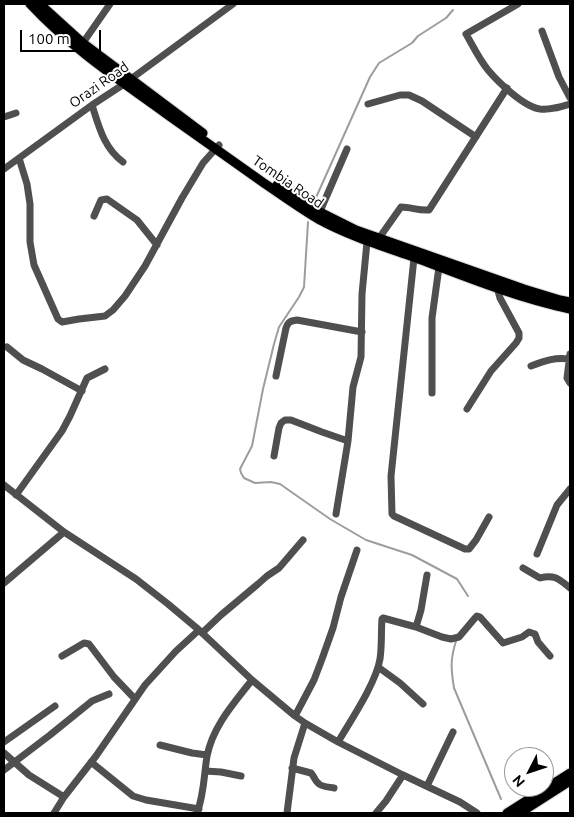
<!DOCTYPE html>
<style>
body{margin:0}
#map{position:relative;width:574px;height:817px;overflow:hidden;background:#fff;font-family:Ubuntu,sans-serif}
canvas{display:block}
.frame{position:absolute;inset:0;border:5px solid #000;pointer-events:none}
.north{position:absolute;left:504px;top:747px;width:50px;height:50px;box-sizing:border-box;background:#fff;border:1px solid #999;border-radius:50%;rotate:229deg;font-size:14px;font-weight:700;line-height:20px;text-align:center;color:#000}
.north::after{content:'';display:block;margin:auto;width:18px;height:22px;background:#000;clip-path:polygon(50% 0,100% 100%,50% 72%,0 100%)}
.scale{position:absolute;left:20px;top:30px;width:81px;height:22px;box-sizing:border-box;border:2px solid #000;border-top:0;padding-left:6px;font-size:15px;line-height:18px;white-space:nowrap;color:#000;-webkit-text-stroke:4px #fff;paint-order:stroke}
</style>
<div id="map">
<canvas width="574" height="817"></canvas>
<div class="frame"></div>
<div class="north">N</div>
<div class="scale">100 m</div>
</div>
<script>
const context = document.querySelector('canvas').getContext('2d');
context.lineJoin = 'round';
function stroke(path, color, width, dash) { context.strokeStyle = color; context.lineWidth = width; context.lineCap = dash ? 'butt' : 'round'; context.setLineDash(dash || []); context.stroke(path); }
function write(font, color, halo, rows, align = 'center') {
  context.font = font + ' Ubuntu,sans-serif'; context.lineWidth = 4; context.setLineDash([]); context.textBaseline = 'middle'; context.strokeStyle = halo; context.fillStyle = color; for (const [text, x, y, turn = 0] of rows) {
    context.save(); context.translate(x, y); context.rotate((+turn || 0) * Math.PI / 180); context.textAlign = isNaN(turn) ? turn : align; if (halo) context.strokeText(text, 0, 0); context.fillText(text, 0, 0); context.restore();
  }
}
stroke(new Path2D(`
 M 314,202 L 370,77 L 379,63 L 412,43 L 418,36 L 446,18 L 453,10
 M 308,222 L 304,287 L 299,297 L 279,327 L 274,344 L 263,389 L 252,446 L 240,469 L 241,473 L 244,478 L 255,483 L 271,482 L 280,484 L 330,519 L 366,540 L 412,555 L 457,579 L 468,596
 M 456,641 C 450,660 451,669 454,688 L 501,799`), '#9d9d9d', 2);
const major = new Path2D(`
 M 30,4 C 70,47 118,79 165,113 C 197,136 229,158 261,181 C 280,194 298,207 318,219 C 349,236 382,246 416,258 C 466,277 518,298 570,309
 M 40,4 L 83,43 L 203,133
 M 277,185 L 320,212 L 356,230 L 524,289 L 560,300 L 570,302
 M 507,813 L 570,773
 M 520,813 L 570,781`);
stroke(major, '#dbdbdb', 11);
stroke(new Path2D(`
 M 518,4 L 466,34 C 473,46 479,59 488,70 C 498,82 524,107 540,109 C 551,110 560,107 570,104
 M 542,31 L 559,77 L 570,98
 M 80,47 L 110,4
 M 368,104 L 400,95 L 409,95 L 422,101 L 476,137
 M 92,105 C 99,127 104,148 123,162
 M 4,117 L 16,113
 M 19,158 L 27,184 L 30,204 L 30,242 L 34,265 L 58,319 L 62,322 L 79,319 L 105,316 L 113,310 L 125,296 L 145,266 L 182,198 L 203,163 L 219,145
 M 4,169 L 92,105 L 124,84 L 233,4
 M 94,216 L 101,200 L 107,199 L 137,220 L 157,245
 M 318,216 L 347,149
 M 377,241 L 401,207 C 411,207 419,211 429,210 L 507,88
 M 414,258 L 391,476 L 392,514 L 394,516 L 465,549 L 469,549 L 476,540 L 489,517
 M 7,347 L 23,360 L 42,369 L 82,391
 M 570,354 L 567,378 L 570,383
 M 531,366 C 544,361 555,357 569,359
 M 276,376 L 286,328 C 288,322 290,321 297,320 L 362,332
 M 432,393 L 432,318 L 439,267
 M 467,409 L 491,371 L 516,343 L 519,338 L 519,333 L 500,298 L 497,287
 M 274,456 L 279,428 L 281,423 L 285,420 L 291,420 L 322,432 L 348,441
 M 4,485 L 64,532 L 136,579 L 168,604 L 199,630 L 252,680 L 295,716 L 305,723 L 338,742 L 403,775 L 460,802 L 477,813
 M 16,495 L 62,431 L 70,416 L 87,378 L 105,369
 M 336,514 L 348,441 L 353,387 L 361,357 L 362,294 L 367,242
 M 537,554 L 557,505 L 570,489
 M 523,568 L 540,578 C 554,574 559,579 570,588
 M 4,583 L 64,532
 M 416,627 L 421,610 L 427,575
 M 202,633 L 221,615 L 258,584 L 267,576 L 279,568 L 303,540
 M 62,656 L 84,643 L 89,644 L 114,677 L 135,699
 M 378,667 L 400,683 L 423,704
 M 295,716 L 314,680 L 322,659 L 333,628 L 341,597 L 357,550
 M 4,742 L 55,706
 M 338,742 C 351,720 376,683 380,659 C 382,646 381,632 382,619 L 383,618 L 416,627 L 442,637 L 451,639 L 459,637 L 475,618 L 477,616 L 480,617 L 503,643 L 522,637 L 529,632 L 535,634 L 538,642 L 550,656
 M 160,745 L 192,753 L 207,755
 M 4,753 L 29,775 L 64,797
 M 91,762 L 133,796 L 146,800 L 199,809
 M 292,768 L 311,773 C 314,776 315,781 318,783 C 321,787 329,787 334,788
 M 4,770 L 50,735 L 92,701 L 109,694
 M 205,771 L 221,772 L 241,776
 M 427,786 L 453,732
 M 54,813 L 64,797 L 96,756 L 145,685 L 176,651 L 199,630
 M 197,813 C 204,795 204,775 207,756 C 213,726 234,703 252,680
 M 287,813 L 294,758 L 305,723
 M 376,813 L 386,801 L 403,775`), '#4f4f4f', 7);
stroke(major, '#000', 9);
write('14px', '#000', '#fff', [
 ["Orazi Road",99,85,-35],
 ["Tombia Road",288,182,34]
]);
</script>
